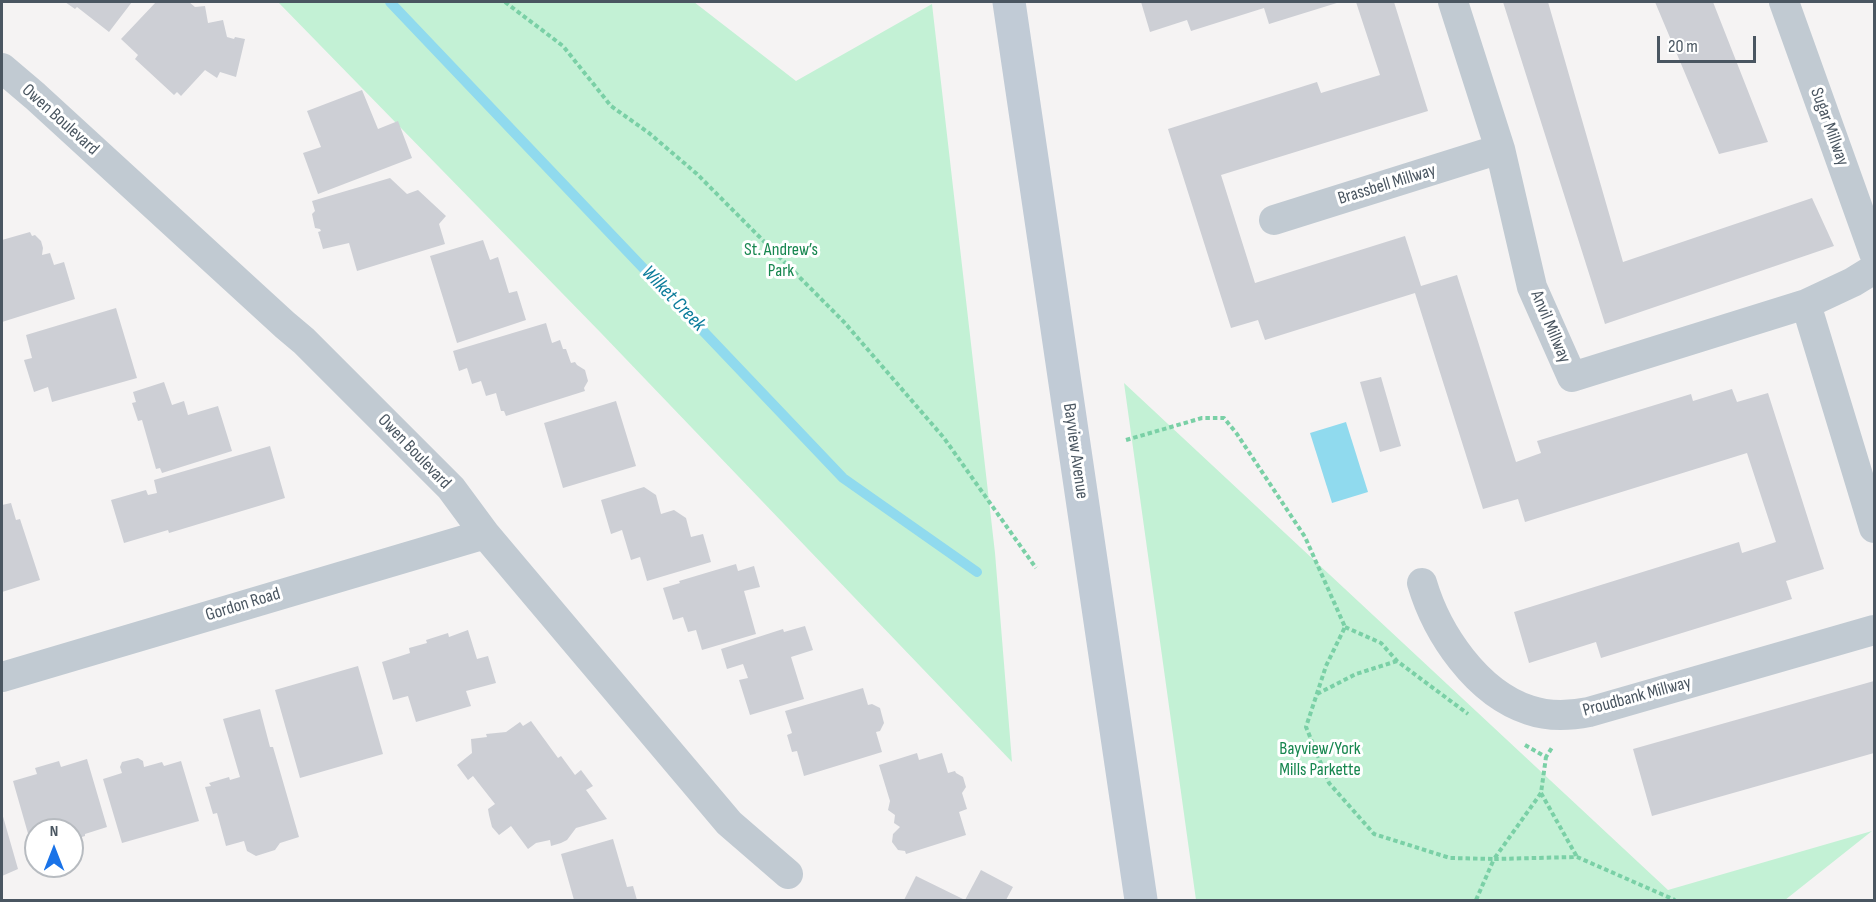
<!DOCTYPE html>
<meta charset="utf-8">
<style>
body{margin:0}
#map{position:relative;width:1876px;height:902px;overflow:hidden;background:#f5f3f3;font-family:"Sofia Sans Condensed",sans-serif}
canvas{display:block}
.frame{position:absolute;inset:0;border:3px solid #4a5661;pointer-events:none}
.north{position:absolute;left:24px;top:818px;width:60px;height:60px;box-sizing:border-box;background:#fff;border:2px solid #b7bbc0;border-radius:50%;rotate:0deg;font-size:16px;font-weight:700;line-height:24px;text-align:center;color:#4a5661}
.north::after{content:'';display:block;margin:auto;width:21px;height:27px;background:#1a73e8;clip-path:polygon(50% 0,100% 100%,50% 72%,0 100%)}
.scale{position:absolute;left:1657px;top:36px;width:99px;height:27px;box-sizing:border-box;border:3px solid #4a5661;border-top:0;padding-left:8px;font-size:18px;line-height:21px;white-space:nowrap;color:#4a5661;-webkit-text-stroke:4px #fff;paint-order:stroke}
</style>
<div id="map">
<canvas width="1876" height="902"></canvas>
<div class="frame"></div>
<div class="north">N</div>
<div class="scale">20 m</div>
</div>
<script>
const context = document.querySelector('canvas').getContext('2d');
context.lineJoin = 'round';
function fillPath(path, color) { context.fillStyle = color; context.fill(path, 'evenodd'); }
function stroke(path, color, width, dash) { context.strokeStyle = color; context.lineWidth = width; context.lineCap = dash ? 'butt' : 'round'; context.setLineDash(dash || []); context.stroke(path); }
function write(font, color, halo, rows, align = 'center') {
  context.font = font + ' "Sofia Sans Condensed",sans-serif'; context.lineWidth = 6; context.setLineDash([]); context.textBaseline = 'middle'; context.strokeStyle = halo; context.fillStyle = color; for (const [text, x, y, turn = 0] of rows) {
    context.save(); context.translate(x, y); context.rotate((+turn || 0) * Math.PI / 180); context.textAlign = isNaN(turn) ? turn : align; if (halo) context.strokeText(text, 0, 0); context.fillText(text, 0, 0); context.restore();
  }
}
fillPath(new Path2D(`
 M 278,2 L 694,2 L 796,81 L 932,4 L 995,553 L 1012,762 L 601,333 Z
 M 1124,383 L 1668,890 L 1872,831 L 1785,900 L 1196,900 Z`), '#c3f1d5');
fillPath(new Path2D(`
 M 1346,422 L 1368,492 L 1332,503 L 1310,433 Z`), '#90daee');
stroke(new Path2D(`
 M 390,2 L 843,478 L 977,572`), '#90daee', 10);
fillPath(new Path2D(`
 M 65,2 L 132,2 L 109,32 L 77,7 L 75,9 Z
 M 156,2 L 189,2 L 195,7 L 205,6 L 208,23 L 223,20 L 227,37 L 234,39 L 235,37 L 245,39 L 236,77 L 220,72 L 217,78 L 205,70 L 181,96 L 177,92 L 174,95 L 135,59 L 138,55 L 121,39 Z
 M 1141,2 L 1340,2 L 1269,24 L 1264,8 L 1191,31 L 1187,20 L 1150,32 Z
 M 1356,2 L 1394,2 L 1428,111 L 1221,175 L 1255,283 L 1405,236 L 1421,286 L 1457,275 L 1516,462 L 1541,453 L 1537,441 L 1691,394 L 1693,401 L 1732,389 L 1737,402 L 1768,393 L 1824,569 L 1786,581 L 1792,599 L 1601,658 L 1596,642 L 1529,663 L 1514,612 L 1739,542 L 1742,553 L 1776,542 L 1747,453 L 1525,522 L 1518,499 L 1483,509 L 1415,293 L 1265,340 L 1258,320 L 1231,328 L 1168,129 L 1317,82 L 1321,93 L 1380,75 Z
 M 1503,2 L 1548,2 L 1623,262 L 1812,198 L 1834,246 L 1605,324 Z
 M 1655,2 L 1713,2 L 1768,142 L 1719,154 Z
 M 362,90 L 378,129 L 398,121 L 412,158 L 318,194 L 303,153 L 321,147 L 307,111 Z
 M 390,178 L 407,194 L 418,190 L 446,216 L 439,224 L 445,244 L 357,271 L 349,243 L 323,249 L 318,232 L 321,231 L 320,229 L 315,228 L 312,214 L 315,211 L 312,201 Z
 M 30,232 L 32,236 L 35,235 L 41,241 L 43,248 L 42,255 L 50,253 L 54,265 L 64,262 L 75,299 L 2,322 L 2,240 Z
 M 483,240 L 490,260 L 498,257 L 509,293 L 517,291 L 526,320 L 457,343 L 430,256 Z
 M 116,308 L 137,378 L 52,402 L 48,387 L 34,392 L 24,360 L 32,358 L 26,335 Z
 M 546,323 L 552,343 L 560,340 L 563,349 L 566,349 L 571,363 L 575,362 L 577,365 L 585,370 L 588,381 L 584,388 L 585,391 L 506,416 L 504,411 L 501,411 L 496,393 L 486,396 L 481,381 L 472,384 L 467,368 L 459,371 L 453,351 Z
 M 1381,377 L 1401,446 L 1380,452 L 1360,382 Z
 M 164,382 L 172,405 L 184,401 L 188,415 L 218,406 L 232,451 L 162,473 L 160,468 L 156,469 L 142,420 L 138,421 L 132,403 L 136,402 L 133,392 Z
 M 616,401 L 636,466 L 563,488 L 544,423 Z
 M 270,446 L 285,498 L 169,533 L 168,530 L 124,543 L 111,500 L 146,490 L 148,495 L 157,493 L 154,480 Z
 M 644,487 L 656,495 L 661,514 L 674,510 L 686,518 L 691,537 L 703,534 L 711,562 L 647,581 L 640,557 L 631,560 L 622,530 L 611,534 L 601,500 Z
 M 11,503 L 16,520 L 20,519 L 40,580 L 2,592 L 2,505 Z
 M 736,564 L 738,571 L 754,566 L 760,587 L 744,591 L 756,634 L 702,650 L 696,630 L 688,632 L 683,617 L 673,620 L 663,588 L 680,583 L 679,581 Z
 M 805,626 L 813,650 L 791,657 L 804,699 L 750,715 L 739,680 L 748,678 L 743,664 L 727,669 L 721,649 L 783,629 L 784,632 Z
 M 468,630 L 477,659 L 488,656 L 496,683 L 466,691 L 471,706 L 416,722 L 408,696 L 393,700 L 382,662 L 410,653 L 409,648 L 427,643 L 426,640 L 448,633 L 449,637 Z
 M 358,666 L 383,754 L 300,778 L 275,690 Z
 M 1874,681 L 1874,753 L 1652,816 L 1633,749 Z
 M 863,688 L 868,705 L 872,704 L 880,708 L 884,723 L 880,731 L 876,732 L 882,752 L 804,776 L 797,751 L 792,752 L 787,735 L 792,733 L 785,711 Z
 M 260,709 L 270,747 L 273,747 L 299,837 L 280,843 L 275,850 L 256,856 L 247,851 L 244,841 L 226,846 L 217,813 L 213,814 L 205,787 L 211,786 L 209,783 L 229,777 L 230,780 L 240,777 L 223,719 Z
 M 531,721 L 558,758 L 561,756 L 575,775 L 581,770 L 593,786 L 586,790 L 607,819 L 576,828 L 567,840 L 561,843 L 551,846 L 550,840 L 536,843 L 528,849 L 511,826 L 499,835 L 492,827 L 489,815 L 488,809 L 495,804 L 473,776 L 468,780 L 457,765 L 472,753 L 471,739 L 487,737 L 486,734 L 506,732 L 520,722 L 523,726 Z
 M 917,753 L 919,760 L 942,753 L 948,773 L 955,771 L 956,773 L 963,777 L 966,787 L 962,793 L 967,809 L 959,812 L 966,835 L 906,854 L 905,851 L 898,850 L 892,842 L 893,834 L 900,827 L 894,823 L 895,815 L 888,810 L 890,801 L 879,765 Z
 M 138,758 L 143,761 L 144,767 L 162,762 L 164,766 L 181,761 L 199,821 L 122,843 L 103,779 L 122,773 L 120,767 L 122,762 Z
 M 87,759 L 107,827 L 85,834 L 85,836 L 72,840 L 72,830 L 36,830 L 35,858 L 13,781 L 37,774 L 35,768 L 59,761 L 61,767 Z
 M 2,813 L 18,869 L 2,876 Z
 M 613,839 L 627,887 L 633,886 L 637,900 L 574,900 L 561,854 Z
 M 981,870 L 1013,887 L 1006,900 L 965,900 Z
 M 916,876 L 965,900 L 904,900 Z`), '#cdcfd5');
stroke(new Path2D(`
 M 505,2 L 563,46 L 611,106 L 649,133 L 697,174 L 844,322 L 944,438 L 1036,568
 M 1126,440 L 1202,418 L 1224,418 L 1237,434 L 1305,537 L 1345,627 L 1326,666 L 1306,727 L 1329,783 L 1374,834 L 1450,858 L 1494,859 L 1541,793 L 1546,757
 M 1345,627 L 1381,643 L 1397,661 L 1468,714
 M 1317,694 L 1356,674 L 1397,661
 M 1525,745 L 1546,757 L 1553,746
 M 1541,793 L 1577,857
 M 1476,900 L 1494,859 L 1577,857 L 1675,900`), '#7ad0a6', 4, [4.5, 3]);
stroke(new Path2D(`
 M 1453,2 L 1500,149 L 1532,287 L 1572,377 L 1806,304 L 1853,282 L 1874,269
 M 1784,2 L 1874,253
 M 2,68 L 35,96 L 285,325 L 304,341 L 451,488 L 485,534 L 729,823 L 788,874
 M 1274,220 L 1500,149
 M 1806,304 L 1874,528
 M 1422,583 C 1437,634 1477,693 1529,710 C 1549,717 1569,716 1589,712 L 1874,630
 M 2,677 L 485,534`), '#c1cad2', 30);
stroke(new Path2D(`
 M 1009,2 L 1141,900`), '#c1cbd6', 33);
write('18px', '#4a5661', '#fff', [
 ["Owen Boulevard",60,120,42],
 ["Sugar Millway",1829,127,70],
 ["Brassbell Millway",1387,185,-17],
 ["Anvil Millway",1550,327,67],
 ["Bayview Avenue",1075,451,82],
 ["Owen Boulevard",414,452,46],
 ["Gordon Road",243,605,-17],
 ["Proudbank Millway",1637,697,-15]
]);
write('18px', '#17864f', '#fff', [
 ["St. Andrew’s",781,250],
 ["Park",781,271],
 ["Bayview/York",1320,749],
 ["Mills Parkette",1320,770]
]);
write('italic 20px', '#0c7c9b', '#fff', [
 ["Wilket Creek",673,299,46]
]);
</script>
